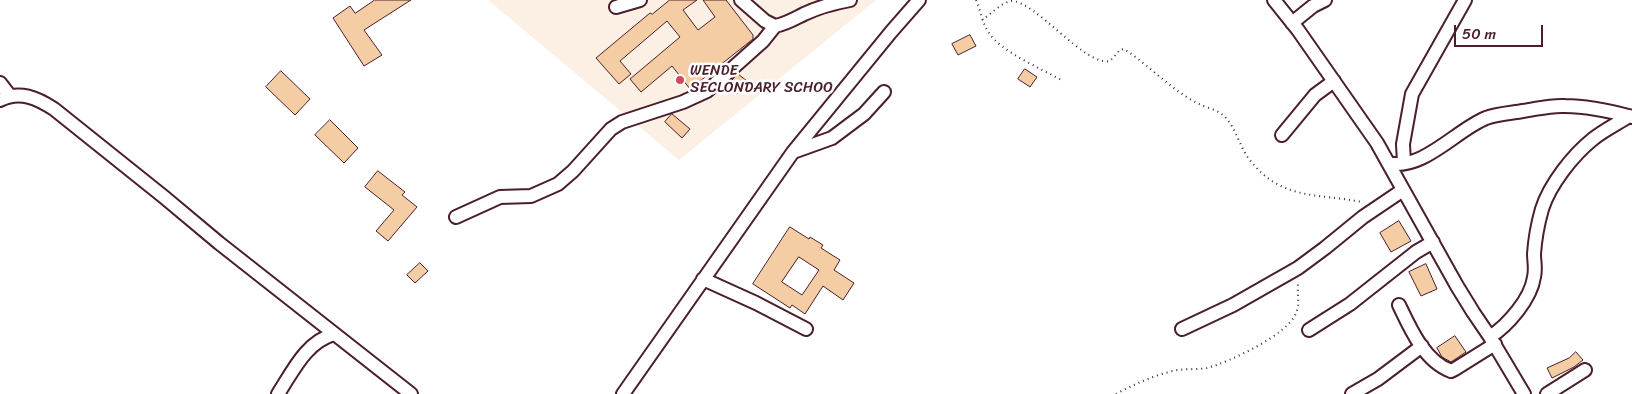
<!DOCTYPE html>
<style>
body{margin:0}
#map{position:relative;width:1632px;height:394px;overflow:hidden;background:#fff;font-family:Sriracha,sans-serif}
canvas{display:block}
.scale{position:absolute;left:1454px;top:25px;width:89px;height:22px;box-sizing:border-box;border:2px solid #4a1f2b;border-top:0;padding-left:6px;font-size:15px;line-height:18px;white-space:nowrap;color:#4a1f2b;-webkit-text-stroke:4px #fff;paint-order:stroke}
</style>
<div id="map">
<canvas width="1632" height="394"></canvas>
<div class="scale">50 m</div>
</div>
<script>
const context = document.querySelector('canvas').getContext('2d');
context.lineJoin = 'round';
function fillPath(path, color) { context.fillStyle = color; context.fill(path, 'evenodd'); }
function stroke(path, color, width, dash) { context.strokeStyle = color; context.lineWidth = width; context.lineCap = dash ? 'butt' : 'round'; context.setLineDash(dash || []); context.stroke(path); }
function write(font, color, halo, rows, align = 'center') {
  context.font = font + ' Sriracha,sans-serif'; context.lineWidth = 5; context.setLineDash([]); context.textBaseline = 'middle'; context.strokeStyle = halo; context.fillStyle = color; for (const [text, x, y, turn = 0] of rows) {
    context.save(); context.translate(x, y); context.rotate((+turn || 0) * Math.PI / 180); context.textAlign = isNaN(turn) ? turn : align; if (halo) context.strokeText(text, 0, 0); context.fillText(text, 0, 0); context.restore();
  }
}
fillPath(new Path2D(`
 M 488,0 L 876,0 L 679,160 Z`), '#fcf0e4');
const building = new Path2D(`
 M 375,0 L 411,0 L 364,30 L 382,55 L 364,66 L 333,18 L 350,6 L 355,13 Z
 M 670,0 L 697,0 L 683,10 L 698,30 L 715,17 L 703,0 L 726,0 L 753,35 L 753,39 L 690,89 L 672,66 L 641,92 L 630,79 L 680,37 L 667,21 L 620,61 L 631,74 L 619,84 L 596,58 L 650,13 L 652,14 Z
 M 970,35 L 976,46 L 958,55 L 952,44 Z
 M 1025,69 L 1037,77 L 1030,87 L 1018,79 Z
 M 281,71 L 310,99 L 295,115 L 266,87 Z
 M 738,74 L 747,81 L 737,94 L 727,86 Z
 M 672,114 L 690,129 L 682,138 L 665,122 Z
 M 330,120 L 358,148 L 344,163 L 315,135 Z
 M 378,171 L 405,192 L 402,195 L 417,207 L 388,241 L 376,231 L 394,210 L 365,187 Z
 M 1399,221 L 1411,241 L 1391,252 L 1380,233 Z
 M 790,227 L 809,239 L 810,237 L 823,245 L 821,248 L 840,260 L 834,270 L 854,283 L 843,300 L 823,286 L 805,314 L 792,305 L 790,308 L 753,284 ZM 799,257 L 819,270 L 802,295 L 782,282 Z
 M 420,263 L 428,271 L 415,283 L 407,275 Z
 M 1426,264 L 1437,289 L 1421,296 L 1409,272 Z
 M 1455,336 L 1466,352 L 1451,362 L 1442,357 L 1437,348 Z
 M 1576,352 L 1583,360 L 1574,367 L 1552,378 L 1547,368 L 1569,358 Z`);
fillPath(building, '#f4cda4');
stroke(building, '#4a1f2b', 1);
const minor = new Path2D(`
 M 741,0 L 765,21 L 775,26 C 786,24 794,19 804,14 C 819,7 834,3 850,0
 M 1274,0 L 1298,30 L 1377,143 L 1457,286 L 1473,312 L 1490,337 L 1524,394
 M 616,7 L 640,0
 M 1292,23 L 1313,6 L 1325,0
 M 0,83 L 10,96
 M 0,100 C 20,90 37,98 54,109 L 164,197 L 219,243 L 411,394
 M 1282,135 L 1315,95 L 1334,81
 M 793,152 L 832,138 L 864,114 L 884,92
 M 1388,163 C 1423,171 1456,130 1486,118 C 1497,114 1511,113 1523,111 C 1537,109 1551,105 1565,106 C 1588,106 1610,111 1632,117
 M 1404,163 L 1403,144 L 1412,94 L 1465,0
 M 456,217 L 500,197 L 531,196 L 558,184 L 573,171 L 611,129 L 622,122 L 683,102 L 707,91 L 763,41 L 775,26
 M 703,279 L 756,303 L 806,329
 M 1399,305 C 1410,328 1424,361 1451,371 L 1455,369 L 1495,344
 M 1182,329 L 1233,305 L 1298,268 L 1325,248 L 1363,217 L 1403,190
 M 1309,330 L 1350,304 L 1416,252 L 1433,242
 M 1490,337 C 1508,325 1531,299 1534,277 C 1536,269 1534,261 1534,254 C 1535,239 1538,223 1542,209 C 1550,184 1573,155 1593,139 C 1604,130 1617,124 1629,116
 M 278,394 C 293,371 306,342 334,334
 M 623,394 L 793,152 L 891,32 L 919,0
 M 1352,394 L 1378,379 L 1422,346
 M 1547,394 L 1585,370`);
stroke(minor, '#4a1f2b', 16);
stroke(new Path2D(`
 M 976,0 C 981,11 982,23 989,33 C 1000,51 1042,69 1061,80
 M 982,20 C 991,14 1001,3 1011,1 C 1035,0 1085,67 1110,61 L 1120,50 L 1124,49 C 1149,65 1170,89 1197,103 C 1206,108 1217,109 1224,116 C 1236,127 1239,146 1249,159 C 1281,201 1317,193 1362,202
 M 1116,394 C 1133,385 1150,377 1169,372 C 1181,368 1194,370 1207,368 C 1229,362 1288,335 1296,313 C 1300,304 1297,292 1298,283`), '#4a1f2b', 2, [1, 4]);
stroke(minor, '#fff', 12);
for (const [x, y, r, color] of [
 [680,80,5,"#d1495b"]
]) { const dot = new Path2D(); dot.arc(x, y, r, 0, 2 * Math.PI); context.fillStyle = color; context.fill(dot); stroke(dot, '#fff', 2); }
write('15px', '#4a1f2b', '#fff', [
 ["WENDE",690,71],
 ["SECLONDARY SCHOO",690,88]
], 'left');
</script>
